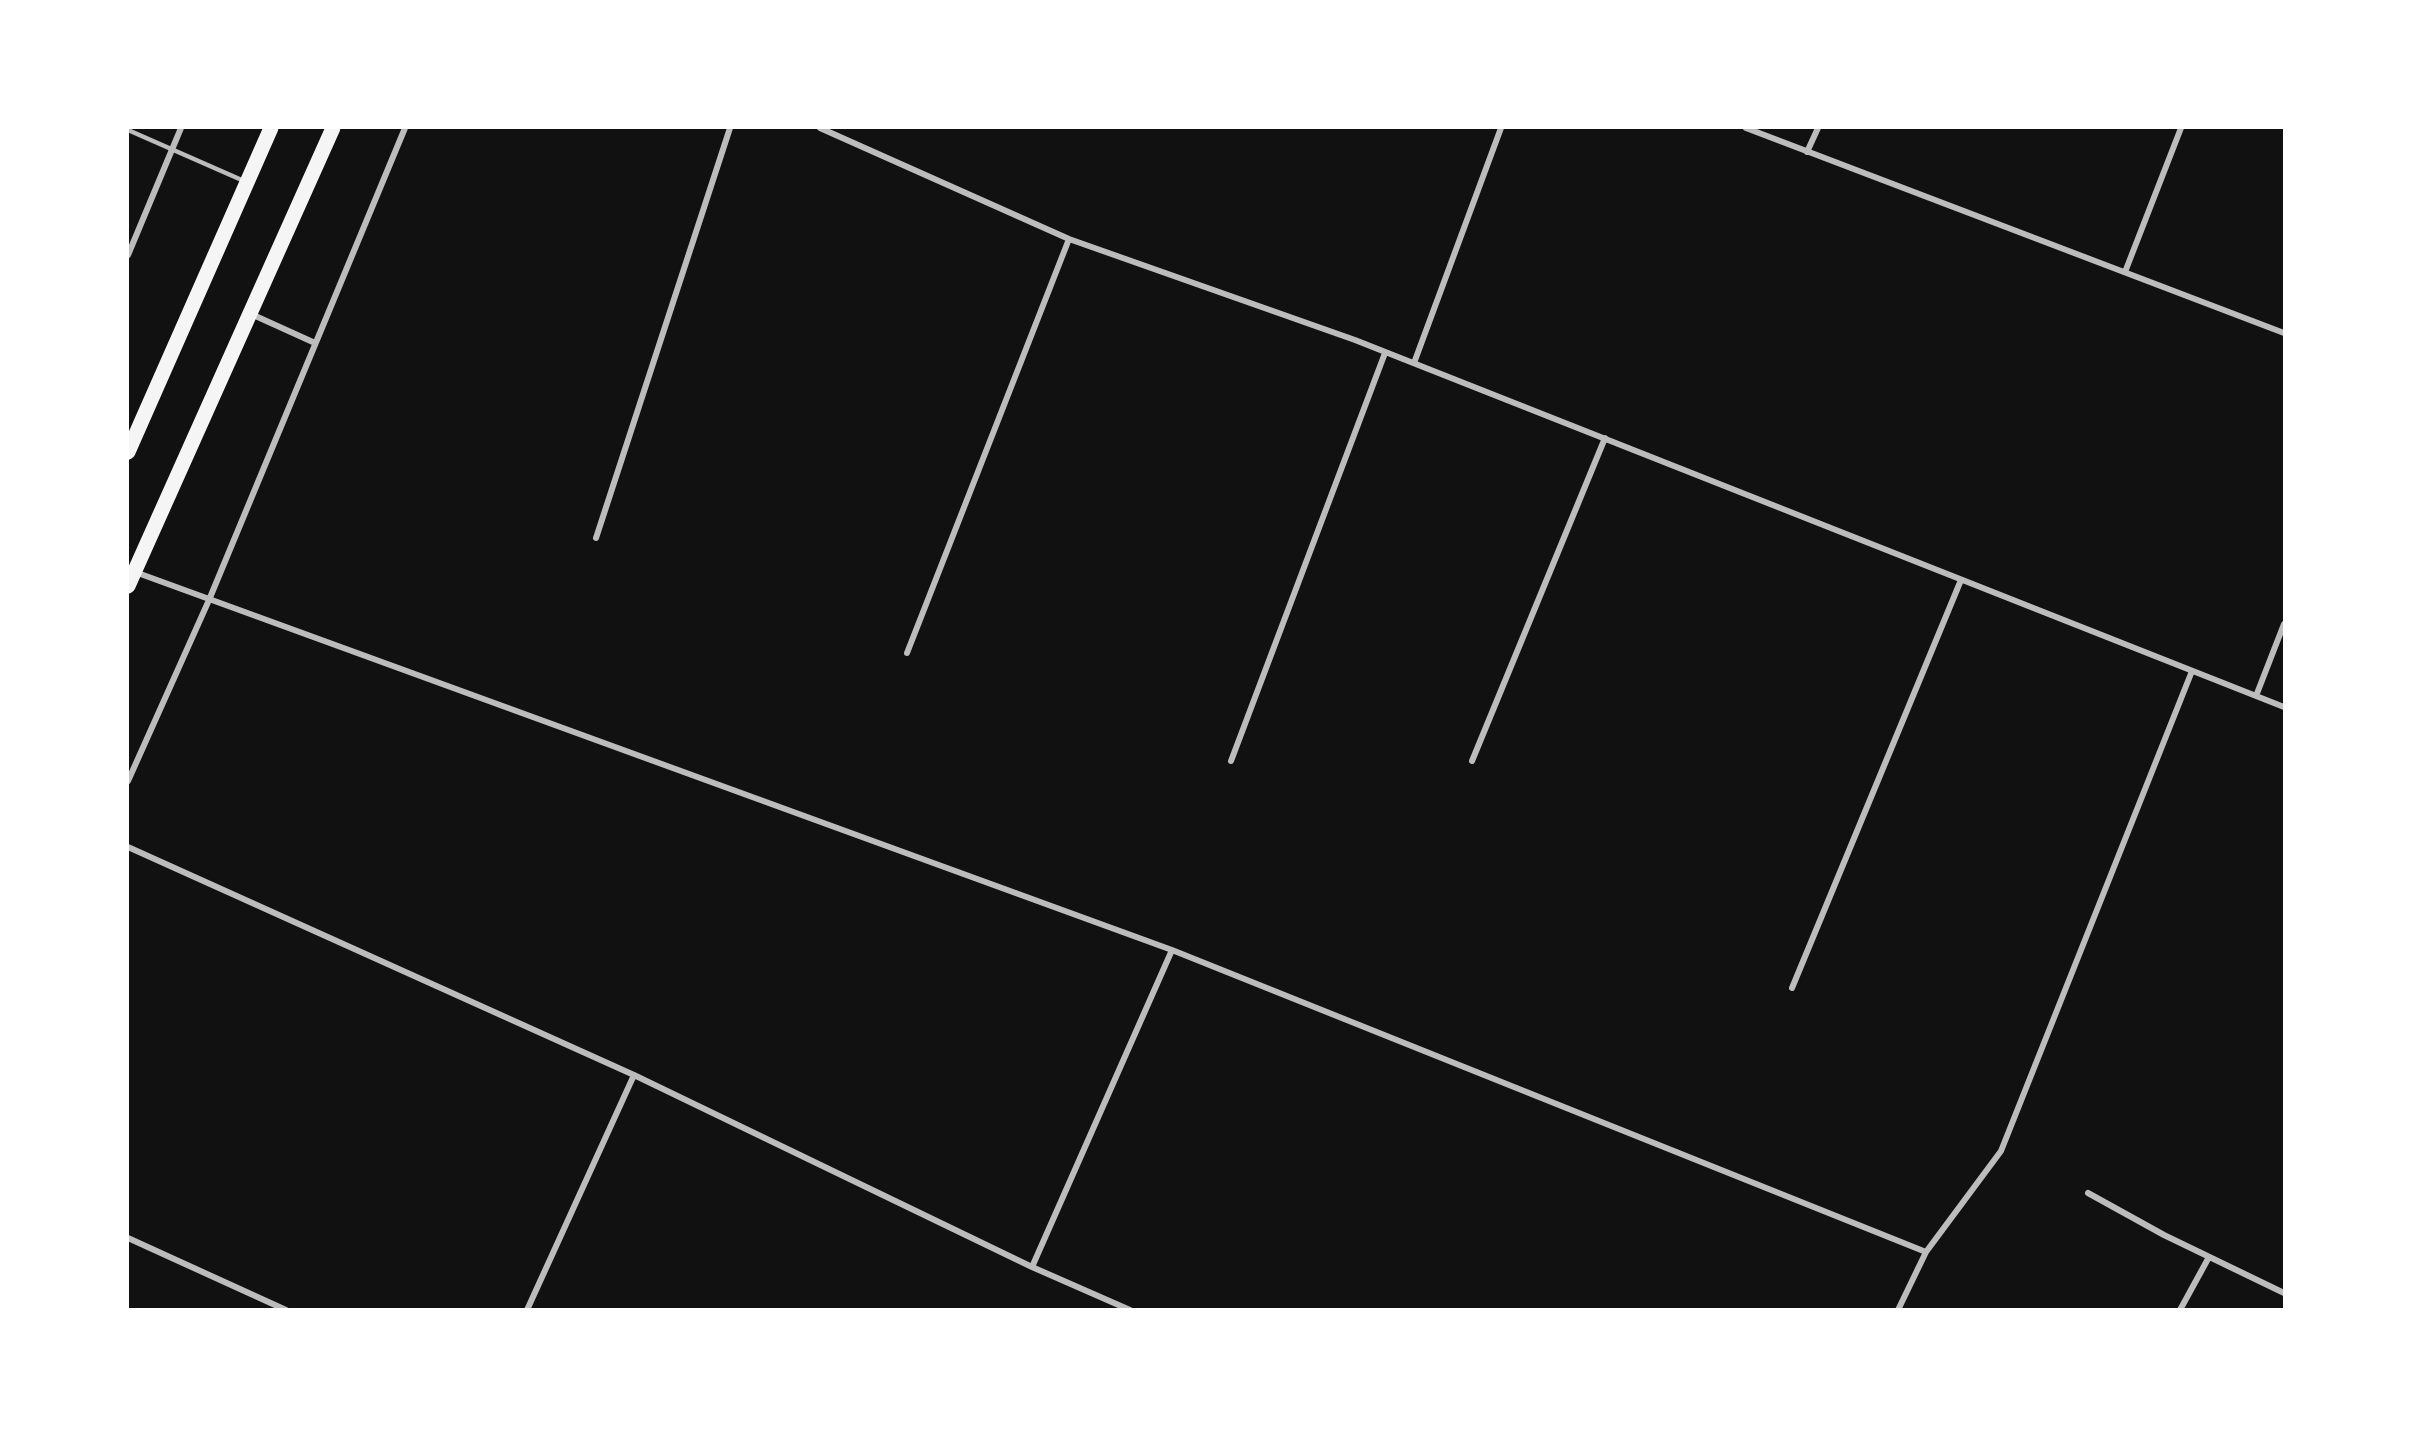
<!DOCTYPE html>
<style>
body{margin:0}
#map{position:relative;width:2412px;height:1437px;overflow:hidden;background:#111;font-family:"Exo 2",sans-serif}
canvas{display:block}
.frame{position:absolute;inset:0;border:129px solid #fff;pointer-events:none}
</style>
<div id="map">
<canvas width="2412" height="1437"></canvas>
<div class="frame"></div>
</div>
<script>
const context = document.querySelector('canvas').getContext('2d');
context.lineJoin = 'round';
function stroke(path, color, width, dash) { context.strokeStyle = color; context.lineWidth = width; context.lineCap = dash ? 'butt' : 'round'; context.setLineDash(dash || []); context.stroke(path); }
stroke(new Path2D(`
 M 128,130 L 244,181`), '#bcbcbc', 4.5);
stroke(new Path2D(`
 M 820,128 L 1069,239 L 1355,340 L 2284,707
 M 1746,128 L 2284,333
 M 1807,152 L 1818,128
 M 128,255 L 181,128
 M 2125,272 L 2181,128
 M 251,314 L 315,343
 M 1414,363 L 1501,128
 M 596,538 L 730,128
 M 135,572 L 1172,950 L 1926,1252
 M 907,653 L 1069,239
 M 2256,696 L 2284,624
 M 1231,761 L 1385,353
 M 1472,761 L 1605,438
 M 128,781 L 209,600 L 405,128
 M 128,847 L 634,1075 L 1032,1267 L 1130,1310
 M 1792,988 L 1961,580
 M 2088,1193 L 2164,1235 L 2284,1293
 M 128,1238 L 286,1310
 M 1032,1267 L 1172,950
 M 527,1310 L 634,1075
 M 1898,1310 L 1926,1252 L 2001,1151 L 2192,671
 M 2180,1310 L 2209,1257`), '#bcbcbc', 6);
stroke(new Path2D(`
 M 128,452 L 271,128
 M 128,586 L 333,128`), '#f5f5f5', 15);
</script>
